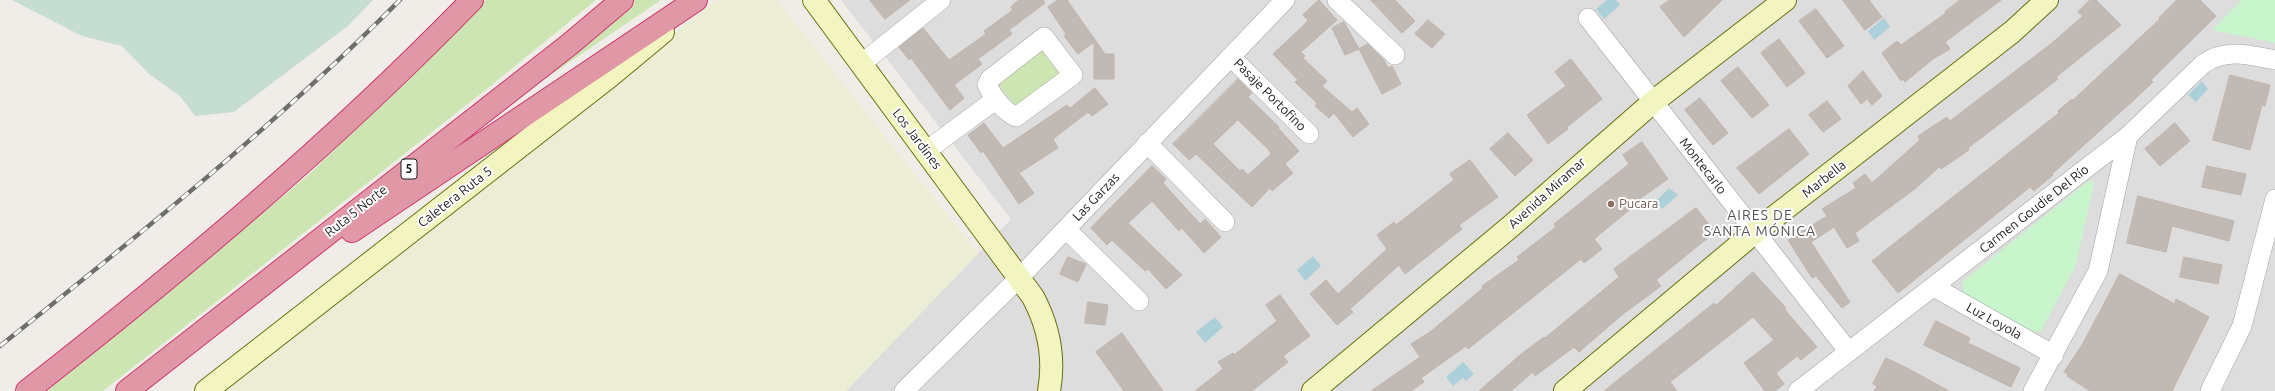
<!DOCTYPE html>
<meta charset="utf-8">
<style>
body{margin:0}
canvas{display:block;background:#f0ede8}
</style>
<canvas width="2275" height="391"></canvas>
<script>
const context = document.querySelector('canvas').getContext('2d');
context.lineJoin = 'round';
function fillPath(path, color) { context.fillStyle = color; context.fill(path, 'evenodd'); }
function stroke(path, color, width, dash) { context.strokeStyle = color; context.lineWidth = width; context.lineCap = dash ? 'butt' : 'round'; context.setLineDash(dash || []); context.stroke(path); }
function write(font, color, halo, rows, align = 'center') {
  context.font = font + ' Ubuntu,sans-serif'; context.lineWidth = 4; context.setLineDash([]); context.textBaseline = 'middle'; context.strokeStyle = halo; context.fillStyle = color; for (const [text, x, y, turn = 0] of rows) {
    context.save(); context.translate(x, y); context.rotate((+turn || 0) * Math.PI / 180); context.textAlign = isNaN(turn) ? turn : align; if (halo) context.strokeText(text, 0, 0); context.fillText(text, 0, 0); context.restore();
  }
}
fillPath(new Path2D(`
 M 841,0 L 2275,0 L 2275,391 L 846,391 L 1011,219 Z`), '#dedddd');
fillPath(new Path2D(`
 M 716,0 L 777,0 L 978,254 L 846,391 L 226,391 Z`), '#ecedd5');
fillPath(new Path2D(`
 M 486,0 L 596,0 L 483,92 L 103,391 L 47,391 L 305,178 L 401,85 Z
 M 632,0 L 661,0 L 517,98 Z
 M 1046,48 L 1060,68 L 1059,76 L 1020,106 L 1013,104 L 998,84 L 999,76 Z`), '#cde5b3');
fillPath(new Path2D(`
 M 12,0 L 373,0 L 348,26 L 234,112 L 195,116 L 180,96 L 149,74 L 122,46 L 82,36 Z`), '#c6ddd2');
fillPath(new Path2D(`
 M 2242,0 L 2275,0 L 2275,43 L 2212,30 Z
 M 2090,180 L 2094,183 L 2076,265 L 2041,331 L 2031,332 L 1964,295 L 1963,281 Z`), '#c9f5cc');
fillPath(new Path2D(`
 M 1607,0 L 1616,0 L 1620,5 L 1604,19 L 1596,9 Z
 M 1884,18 L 1890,27 L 1874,40 L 1868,31 Z
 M 2202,81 L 2208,89 L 2196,102 L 2188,95 Z
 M 1669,188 L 1678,195 L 1662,209 L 1655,202 Z
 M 1313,256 L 1321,266 L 1305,281 L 1297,270 Z
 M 1215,317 L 1223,327 L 1205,343 L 1196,332 Z
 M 1463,362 L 1474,374 L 1466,381 L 1463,378 L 1453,386 L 1446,377 Z`), '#acd0da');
const building = new Path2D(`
 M 870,0 L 910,0 L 885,19 Z
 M 1019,0 L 1043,0 L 1045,3 L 1009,30 L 1012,34 L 978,59 L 982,64 L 954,85 L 964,98 L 950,110 L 911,58 L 909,60 L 899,47 L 923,28 L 949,60 L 986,34 L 984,31 L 1013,10 L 1011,7 Z
 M 1058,0 L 1067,0 L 1105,54 L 1114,54 L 1114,79 L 1094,79 L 1094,42 L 1078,54 L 1064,36 L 1066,34 L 1048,7 Z
 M 1319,0 L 1337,20 L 1301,52 L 1305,56 L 1303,58 L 1327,81 L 1322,86 L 1352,112 L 1357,108 L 1369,124 L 1353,137 L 1334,113 L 1329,118 L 1315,106 L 1317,103 L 1295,82 L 1298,80 L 1273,54 L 1304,25 L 1308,20 L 1303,15 Z
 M 1371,0 L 1395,0 L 1415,21 L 1402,33 Z
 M 1670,0 L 1722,0 L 1684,37 L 1660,7 Z
 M 1843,0 L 1869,0 L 1882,17 L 1865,30 Z
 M 1960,0 L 2001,0 L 1945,42 L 1950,49 L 1933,59 L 1905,82 L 1903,79 L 1901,81 L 1882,53 L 1897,41 L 1901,45 L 1946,13 L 1945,12 Z
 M 2090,0 L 2096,0 L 2121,25 L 2056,77 L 2058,79 L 1968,148 L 1969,150 L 1941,169 L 1939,167 L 1916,188 L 1855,233 L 1859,241 L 1847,248 L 1834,227 L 1811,242 L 1850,302 L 1842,308 L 1816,276 L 1812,278 L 1788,240 L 1827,216 L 1822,209 L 1856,188 L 1853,183 L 1865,174 L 1872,183 L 1920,140 L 1918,136 L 1947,117 L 1950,121 L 2052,43 L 2083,16 L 2078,12 Z
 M 2177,0 L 2200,0 L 2216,16 L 2151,80 L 2153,82 L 2136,98 L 2052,174 L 2053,175 L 2034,191 L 2030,187 L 1898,293 L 1872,261 L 2059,113 L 2058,111 L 2072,99 L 2073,100 L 2160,19 L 2159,18 Z
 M 1816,9 L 1844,46 L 1827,58 L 1799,21 Z
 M 1428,20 L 1445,34 L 1432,48 L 1415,34 Z
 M 1344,22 L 1359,49 L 1345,55 L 1332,28 Z
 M 1779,39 L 1805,73 L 1787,87 L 1761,53 Z
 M 1368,44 L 1384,60 L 1388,68 L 1392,66 L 1401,84 L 1382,94 L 1359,49 Z
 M 1571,59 L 1602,99 L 1567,127 L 1568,129 L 1548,144 L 1527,115 L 1566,86 L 1555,72 Z
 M 1738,67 L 1769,105 L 1752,118 L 1721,81 Z
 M 1863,71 L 1882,96 L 1872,105 L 1867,99 L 1861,104 L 1848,86 Z
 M 2230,75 L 2270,85 L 2265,106 L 2262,105 L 2250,150 L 2213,140 Z
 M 1238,79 L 1252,93 L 1248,97 L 1279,127 L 1278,128 L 1299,151 L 1285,164 L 1293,173 L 1272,191 L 1270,188 L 1252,207 L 1196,154 L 1189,160 L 1173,144 ZM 1238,120 L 1269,150 L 1271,154 L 1248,175 L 1242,169 L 1240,171 L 1213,144 Z
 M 1095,88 L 1108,104 L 1092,116 L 1088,112 L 1053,139 L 1058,148 L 1019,173 L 1034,193 L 1019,204 L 983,151 L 981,153 L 968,135 L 984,123 L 1003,148 L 1067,105 L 1070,108 Z
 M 1700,98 L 1728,133 L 1713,145 L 1685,110 Z
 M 1827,101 L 1841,119 L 1823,132 L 1809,115 Z
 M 2175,123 L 2190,141 L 2160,166 L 2145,149 Z
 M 1789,129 L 1809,154 L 1759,194 L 1737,168 Z
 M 1508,133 L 1533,160 L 1515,176 L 1490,149 Z
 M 1642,142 L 1668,179 L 1631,205 L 1633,207 L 1594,239 L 1602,249 L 1584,263 L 1581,259 L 1468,349 L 1466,346 L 1421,378 L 1424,382 L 1411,391 L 1371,391 L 1420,357 L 1411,344 L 1430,332 L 1483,288 L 1482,286 L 1519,260 L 1517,257 L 1556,227 L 1554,224 L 1629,164 L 1623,155 Z
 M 1470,160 L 1498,197 L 1459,225 L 1462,229 L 1405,274 L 1399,265 L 1350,309 L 1353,312 L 1337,325 L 1310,294 L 1326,280 L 1338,294 L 1387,249 L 1377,235 L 1394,222 L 1396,225 L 1454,180 L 1450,174 Z
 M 1152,166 L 1166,179 L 1163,183 L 1200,224 L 1205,219 L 1221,237 L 1204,253 L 1182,228 L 1179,231 L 1152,201 L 1128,223 L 1182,275 L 1166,289 L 1148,269 L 1145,271 L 1112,240 L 1107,245 L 1091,228 Z
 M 2207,166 L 2246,174 L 2241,195 L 2202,187 Z
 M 2138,196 L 2234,221 L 2229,241 L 2172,226 L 2166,252 L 2127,243 Z
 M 1696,208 L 1715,232 L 1656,280 L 1661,286 L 1623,314 L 1579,352 L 1574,347 L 1535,376 L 1533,372 L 1511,391 L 1479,391 L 1520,355 L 1544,337 L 1545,338 L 1619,277 L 1614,269 Z
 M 1068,257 L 1086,264 L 1078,282 L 1060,274 Z
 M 2184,257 L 2222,265 L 2218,284 L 2180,277 Z
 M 1753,272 L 1786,308 L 1785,310 L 1817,347 L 1801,360 L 1797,356 L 1776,373 L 1784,384 L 1775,391 L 1765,391 L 1744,363 L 1774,340 L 1753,317 L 1670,382 L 1677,391 L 1604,391 L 1714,303 L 1716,305 Z
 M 2120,274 L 2175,304 L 2176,299 L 2209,317 L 2172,391 L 2090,391 L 2067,376 L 2068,374 L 2064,372 L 2082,345 Z
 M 1280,295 L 1310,336 L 1283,356 L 1288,362 L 1252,391 L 1195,391 L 1223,369 L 1218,362 L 1233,353 L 1234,355 L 1277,321 L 1266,305 Z
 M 1088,302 L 1108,305 L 1105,325 L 1085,323 Z
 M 1936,321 L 1970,338 L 1968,343 L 2020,368 L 2011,387 L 1924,345 Z
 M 1122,333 L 1163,391 L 1124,391 L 1096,352 Z
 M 1886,358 L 1907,368 L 1949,391 L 1874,391 L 1877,386 L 1873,384 Z`);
fillPath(building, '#c0b9b4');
stroke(building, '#c1b4ab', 1);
const street = new Path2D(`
 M 1337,0 L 1395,55
 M 1588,18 L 1849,352
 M 1044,37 L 1073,75 L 1016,117 C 1002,110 994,99 987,85 L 990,79 Z
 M 1231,57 L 1309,134
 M 861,64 L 941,0
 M 1147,143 L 1225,222
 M 926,151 L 995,100
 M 1066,229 L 1139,301
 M 1934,287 L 2054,355
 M 904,391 L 1019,278 L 1285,0
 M 1798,391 L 2128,136 L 2203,64 C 2227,48 2248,55 2275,60
 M 2033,391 L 2098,271 L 2128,136
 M 2210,391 L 2242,326 L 2275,199`);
const secondary = new Path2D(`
 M 814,0 L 1033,297 C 1049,327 1055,358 1049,391
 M 206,391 L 610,76 L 663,32
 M 1313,391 L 1510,227 L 1653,102 L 1785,0
 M 1565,391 L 1755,232 L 2012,32 L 2047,0`);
const highway = new Path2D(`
 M 352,231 L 696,0
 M 27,391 C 183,269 334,142 472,0
 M 127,391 L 570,44 L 622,0`);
stroke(street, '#a4a4a4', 20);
stroke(secondary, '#68700f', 24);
stroke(highway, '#cd366e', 24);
stroke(street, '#fff', 19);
stroke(secondary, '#f3f5c1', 22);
stroke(highway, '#e097a6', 22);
const rail = new Path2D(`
 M 0,346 C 138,236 276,125 400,0`);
stroke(rail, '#6e6e6e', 4.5);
stroke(rail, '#fff', 3, [9]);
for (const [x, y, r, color] of [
 [1611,204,4,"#8d6e63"]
]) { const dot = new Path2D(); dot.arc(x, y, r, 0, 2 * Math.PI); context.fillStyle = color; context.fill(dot); stroke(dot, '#fff', 1.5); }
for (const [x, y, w] of [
 [409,169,16]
]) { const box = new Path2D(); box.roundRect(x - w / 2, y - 10, w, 20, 3); context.fillStyle = '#fff'; context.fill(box); stroke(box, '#202020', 1); }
write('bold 12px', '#202020', null, [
 ["5",409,169]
]);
write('13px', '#202020', '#fff', [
 ["Pasaje Portofino",1270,95,45],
 ["Los Jardines",917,139,53],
 ["Montecarlo",1703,166,52],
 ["Marbella",1824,179,-38],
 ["Avenida Miramar",1547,193,-42],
 ["Caletera Ruta 5",455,197,-38],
 ["Las Garzas",1096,197,-46],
 ["Carmen Goudie Del Río",2034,209,-38],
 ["Ruta 5 Norte",356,211,-38],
 ["Luz Loyola",1994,321,29]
]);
write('13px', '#785e54', '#fff', [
 ["Pucara",1619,204]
], 'left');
context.letterSpacing = '1px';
write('14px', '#535353', '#fff', [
 ["AIRES DE",1760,215],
 ["SANTA MÓNICA",1760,231]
]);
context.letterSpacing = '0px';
</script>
